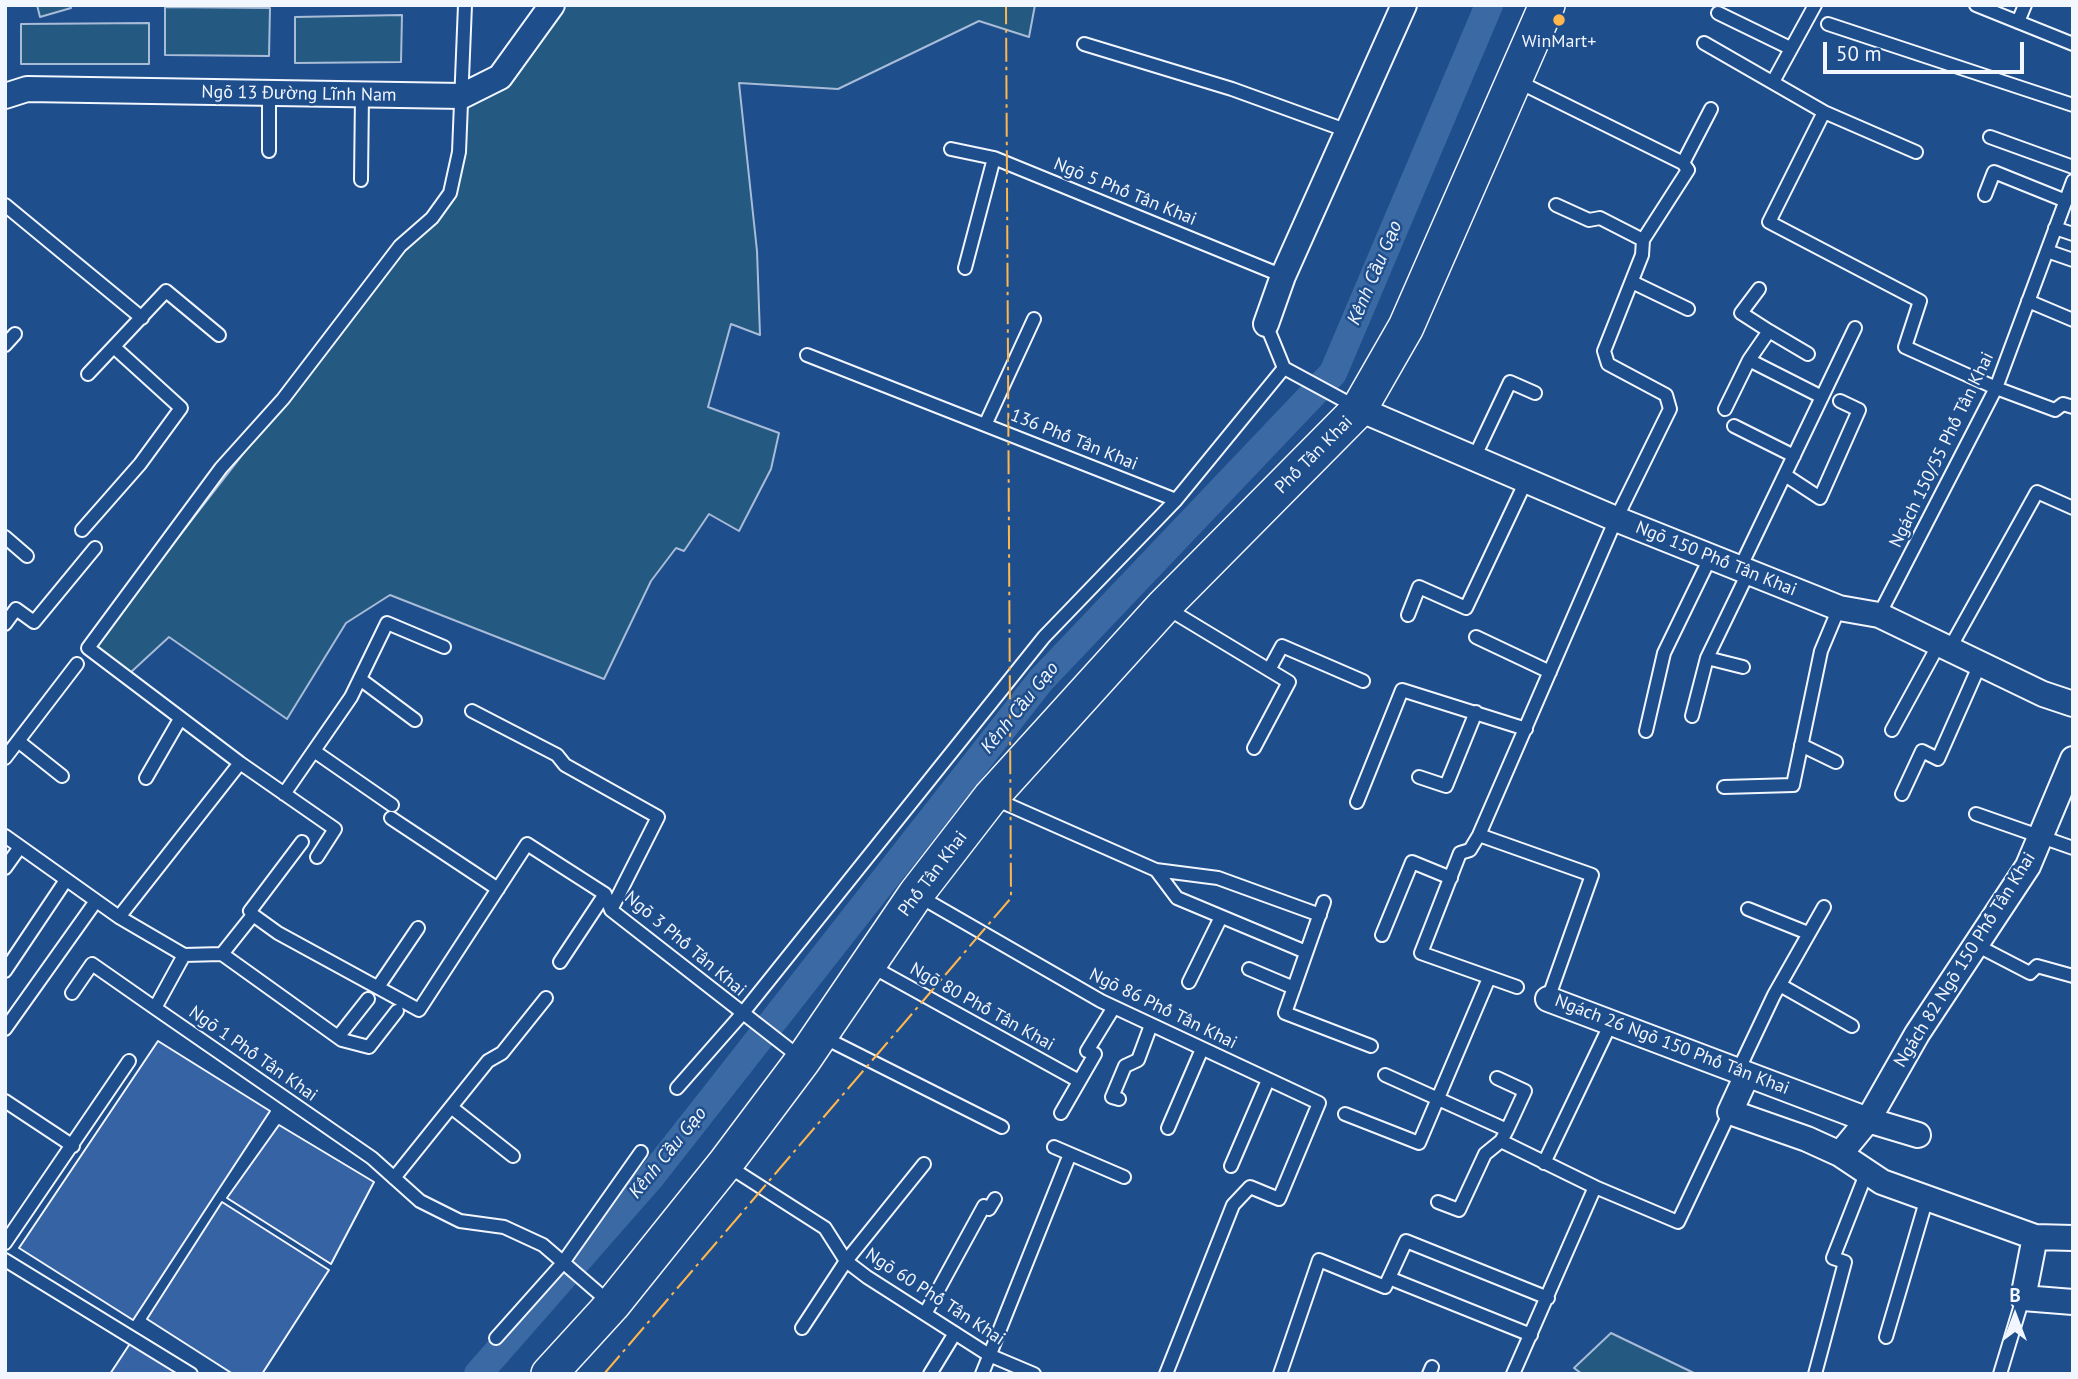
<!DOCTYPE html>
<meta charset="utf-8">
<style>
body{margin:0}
#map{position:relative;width:2078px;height:1379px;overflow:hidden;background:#1f4e8c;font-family:"PT Sans",sans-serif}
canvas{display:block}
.frame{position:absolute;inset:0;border:7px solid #f2f6ff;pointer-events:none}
.north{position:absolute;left:1980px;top:1281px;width:70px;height:70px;-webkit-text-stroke:5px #1f4e8c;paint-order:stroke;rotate:0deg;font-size:19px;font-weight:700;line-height:28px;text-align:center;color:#f2f6ff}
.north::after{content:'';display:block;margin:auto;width:24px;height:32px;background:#f2f6ff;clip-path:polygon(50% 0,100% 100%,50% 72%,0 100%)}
.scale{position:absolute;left:1823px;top:42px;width:201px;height:32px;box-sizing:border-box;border:4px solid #f2f6ff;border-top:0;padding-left:9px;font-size:21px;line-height:24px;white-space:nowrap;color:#f2f6ff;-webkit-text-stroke:5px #1f4e8c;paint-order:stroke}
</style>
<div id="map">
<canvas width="2078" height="1379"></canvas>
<div class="frame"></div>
<div class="north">B</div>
<div class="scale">50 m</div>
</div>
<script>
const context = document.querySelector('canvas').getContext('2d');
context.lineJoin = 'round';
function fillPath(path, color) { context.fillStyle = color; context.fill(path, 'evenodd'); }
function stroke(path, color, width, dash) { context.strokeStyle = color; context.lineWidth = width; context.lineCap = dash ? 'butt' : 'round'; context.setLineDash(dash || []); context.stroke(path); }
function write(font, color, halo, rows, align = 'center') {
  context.font = font + ' "PT Sans",sans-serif'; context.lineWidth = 5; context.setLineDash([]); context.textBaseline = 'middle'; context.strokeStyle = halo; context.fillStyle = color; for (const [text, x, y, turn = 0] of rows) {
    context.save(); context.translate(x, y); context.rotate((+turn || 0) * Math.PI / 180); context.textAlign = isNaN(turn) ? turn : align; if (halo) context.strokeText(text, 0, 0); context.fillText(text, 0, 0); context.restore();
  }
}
const green = new Path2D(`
 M 37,5 L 70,5 L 71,8 L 40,17 Z
 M 560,5 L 1035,5 L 1029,37 L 979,21 L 838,89 L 739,83 L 757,251 L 760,335 L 731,324 L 708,407 L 779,433 L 771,469 L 739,531 L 709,514 L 684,551 L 676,548 L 651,581 L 604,679 L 390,595 L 346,623 L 287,719 L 169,637 L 130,673 L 95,645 L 401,250 L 433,224 L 456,193 L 468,99 Z
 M 165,7 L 270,8 L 269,56 L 165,55 Z
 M 402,15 L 401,62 L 295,63 L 295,17 Z
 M 149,23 L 149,64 L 21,64 L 21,24 Z
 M 1611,1333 L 1696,1374 L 1582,1374 L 1574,1368 Z`);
fillPath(green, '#245a82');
stroke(green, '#a8bbd7', 2);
stroke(new Path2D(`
 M 478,1374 L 650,1178 L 1041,680 L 1333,373 L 1489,5`), '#3b69a3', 28);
const building = new Path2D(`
 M 158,1041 L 270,1111 L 133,1320 L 19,1248 Z
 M 279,1125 L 374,1182 L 331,1264 L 227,1198 Z
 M 222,1202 L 329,1270 L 262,1374 L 233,1374 L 147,1319 Z
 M 131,1342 L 181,1374 L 110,1374 Z`);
fillPath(building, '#3563a3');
stroke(building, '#f2f6ff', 2);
const lane = new Path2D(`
 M 1976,5 L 2073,44
 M 1718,13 L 1790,48
 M 2018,22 L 2025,5
 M 1828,24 L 2073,105
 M 1704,43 L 1824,112 L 1916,152
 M 1084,44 L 1232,89 L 1348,131
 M 1515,80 L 1683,163 L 1688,170 L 1643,240 L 1642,255 L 1604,351 L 1608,364 L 1666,395 L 1670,409 L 1616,519 L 1479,835 L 1470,850 L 1460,853 L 1421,953 L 1517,987
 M 1774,80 L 1815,5
 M 1824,112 L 1769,222 L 1920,301 L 1905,347 L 1996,388 L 2055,410 L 2063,404 L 2073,407
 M 1990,137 L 2073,167
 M 951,149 L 994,158 L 1283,276
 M 269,151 L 269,93
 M 1683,163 L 1711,109
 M 361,180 L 362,95
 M 1985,195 L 1994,172 L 2066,201
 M 5,205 L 142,318
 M 1556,205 L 1589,220 L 1600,218 L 1643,240
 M 2055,228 L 2073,234
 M 2047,251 L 2073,260
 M 965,268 L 994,158
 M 1632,282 L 1688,309
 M 1759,289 L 1741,313 L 1769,331 L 1749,360 L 1822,397
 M 2028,301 L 2073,320
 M 1266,324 L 1284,368 L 1356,407
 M 1769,331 L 1808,354
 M 5,345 L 15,334
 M 807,355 L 1176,500
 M 88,374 L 166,291 L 219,335
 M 1725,409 L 1749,360
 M 986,423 L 1034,319
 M 1734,426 L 1794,456
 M 1474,458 L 1510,382 L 1535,393
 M 1785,475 L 1820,498 L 1859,410 L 1840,401
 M 82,530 L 140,464 L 181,408 L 115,348
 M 5,537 L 27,556
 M 1740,568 L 1855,328
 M 1165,607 L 1289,682 L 1254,748
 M 1408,615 L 1419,587 L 1466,608 L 1526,481
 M 1879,615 L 1996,388 L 2073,181
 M 5,624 L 16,609 L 34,622 L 95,548
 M 1476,637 L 1550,672
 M 1950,648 L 2037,492 L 2073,508
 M 1707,658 L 1743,667
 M 1269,670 L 1282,646 L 1363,681
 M 360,679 L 415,720
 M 472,711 L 557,755 L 565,765 L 658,817 L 611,910
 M 1692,716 L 1707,658 L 1749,571
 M 1892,730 L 1939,644
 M 1646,731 L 1664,653 L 1711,556
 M 18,741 L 62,776
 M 1801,745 L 1836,762
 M 314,751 L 392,805
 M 5,758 L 77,664
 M 1419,777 L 1446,786 L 1476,712
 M 146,778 L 180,719
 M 1724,787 L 1793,785 L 1821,651 L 1839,608
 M 284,794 L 351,697 L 387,623 L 444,647
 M 1902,794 L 1922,751 L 1938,759 L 1980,664
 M 995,799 L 1156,870 L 1218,878 L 1320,915
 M 1357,802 L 1402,690 L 1526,729
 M 1976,814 L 2073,848
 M 391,818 L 498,889
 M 1479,835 L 1592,875 L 1548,999
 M 5,836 L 119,917 L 184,955
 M 317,857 L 335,829 L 240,763 L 88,648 L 221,468 L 283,399 L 400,246 L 432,218 L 450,193 L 459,152 L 465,5
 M 5,868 L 20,847
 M 1156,870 L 1177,898 L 1306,952
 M 917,895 L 1101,1001 L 1319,1103 L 1279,1199 L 1250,1187 L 1233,1205 L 1166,1374
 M 1324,902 L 1285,1013 L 1371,1046
 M 1748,909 L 1808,933
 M 253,915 L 250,911 L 302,842
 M 119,917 L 240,763
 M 1382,935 L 1412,862 L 1451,878
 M 1976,945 L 2030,973 L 2037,966 L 2073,976
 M 222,954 L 342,1040 L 369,1047 L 397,1011
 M 560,962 L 605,894
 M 869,965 L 1079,1081
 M 1249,969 L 1294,988
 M 5,971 L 66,880
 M 1189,982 L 1221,917
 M 1780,985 L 1852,1026
 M 378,987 L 418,928
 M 72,993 L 92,964 L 155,1008
 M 5,1029 L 96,901
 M 338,1037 L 368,999
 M 823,1037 L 1002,1127
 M 1738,1071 L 1774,995 L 1824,907
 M 1385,1075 L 1507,1130 L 1501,1141
 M 1497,1078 L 1525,1091 L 1507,1130
 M 677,1088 L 742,1014 L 1044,637 L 1176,500 L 1284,368
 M 1119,1099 L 1112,1097 L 1125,1066 L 1138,1060 L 1151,1025
 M 5,1101 L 73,1146
 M 451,1107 L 513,1156
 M 1061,1113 L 1095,1054 L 1087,1051 L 1114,1007
 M 1345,1114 L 1419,1143 L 1489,978
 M 1168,1128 L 1202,1049
 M 1501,1141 L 1595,1187 L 1678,1222 L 1730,1112
 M 1054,1147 L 1124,1177
 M 1544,1163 L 1611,1023
 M 728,1166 L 825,1228 L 846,1261 L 867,1277 L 989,1355 L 1034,1374
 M 1231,1166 L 1268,1080
 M 394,1178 L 488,1061 L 502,1053 L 546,998
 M 1438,1202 L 1459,1210 L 1485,1154 L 1501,1141
 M 5,1243 L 129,1061
 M 5,1260 L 191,1374
 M 1389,1278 L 1406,1241 L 1548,1298
 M 609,1302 L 543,1245 L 504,1227 L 460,1221 L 420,1201 L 372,1158 L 155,1008 L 184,955 L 222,954 L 253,915 L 278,933 L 419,1010 L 527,844 L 605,894 L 611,910 L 802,1059
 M 925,1314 L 984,1206 L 989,1209 L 995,1199
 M 802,1328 L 846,1261 L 924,1164
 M 1886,1337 L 1927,1198
 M 496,1338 L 562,1264 L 641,1152
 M 930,1374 L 955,1333
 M 982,1374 L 1070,1154
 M 1280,1374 L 1319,1260 L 1385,1287 L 1389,1278 L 1531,1335
 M 1429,1374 L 1432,1367
 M 1513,1374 L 1595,1187
 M 1815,1374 L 1845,1262 L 1833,1258 L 1866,1174
 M 2000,1374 L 2023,1298`);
const street = new Path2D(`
 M 5,96 L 27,89 L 462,96 L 500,77 L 552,5
 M 1266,324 L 1283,276 L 1404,5
 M 1359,409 L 1616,519 L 1839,608 L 1879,615 L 2043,694 L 2073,704
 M 1548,999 L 1868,1120 L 1918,1135
 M 1747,1075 L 1730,1112 L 1807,1139 L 1840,1154 L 1882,1182 L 2035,1237 L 2073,1238
 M 1840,1154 L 1868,1120 L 1917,1034 L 2028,866 L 2073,759
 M 2035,1237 L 2023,1298 L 2073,1302`);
const secondary = new Path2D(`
 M 549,1374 L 612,1305 L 725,1164 L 803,1060 L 916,894 L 991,797 L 1164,606 L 1359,409 L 1406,327 L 1547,5`);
stroke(lane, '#f2f6ff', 16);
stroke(street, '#f2f6ff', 28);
stroke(secondary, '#f2f6ff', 38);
stroke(lane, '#1f4e8c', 12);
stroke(street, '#1f4e8c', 24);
stroke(secondary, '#1f4e8c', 35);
stroke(new Path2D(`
 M 604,1374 L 1011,898 L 1006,5`), '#ffb74d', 2, [24, 5, 3.5, 5]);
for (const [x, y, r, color] of [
 [1559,20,7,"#ffb74d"]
]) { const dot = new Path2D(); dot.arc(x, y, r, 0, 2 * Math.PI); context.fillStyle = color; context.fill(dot); stroke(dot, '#1f4e8c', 2.5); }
write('18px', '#f2f6ff', '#1f4e8c', [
 ["WinMart+",1559,42]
]);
write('18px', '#f2f6ff', '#1f4e8c', [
 ["Ngõ 13 Đường Lĩnh Nam",299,94,1],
 ["Ngõ 5 Phố Tân Khai",1125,192,22],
 ["136 Phố Tân Khai",1074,440,22],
 ["Ngách 150/55 Phố Tân Khai",1942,450,-64],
 ["Phố Tân Khai",1314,455,-45],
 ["Ngõ 150 Phố Tân Khai",1716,559,22],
 ["Phố Tân Khai",933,874,-53],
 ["Ngõ 3 Phố Tân Khai",685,944,40],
 ["Ngách 82 Ngõ 150 Phố Tân Khai",1965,960,-58],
 ["Ngõ 80 Phố Tân Khai",982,1007,29],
 ["Ngõ 86 Phố Tân Khai",1163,1009,26],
 ["Ngách 26 Ngõ 150 Phố Tân Khai",1672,1045,21],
 ["Ngõ 1 Phố Tân Khai",253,1054,35],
 ["Ngõ 60 Phố Tân Khai",935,1297,33]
]);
write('italic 19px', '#f2f6ff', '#1f4e8c', [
 ["Kênh Cầu Gạo",1375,273,-67],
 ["Kênh Cầu Gạo",1020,708,-51],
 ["Kênh Cầu Gạo",668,1153,-51]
]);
</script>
